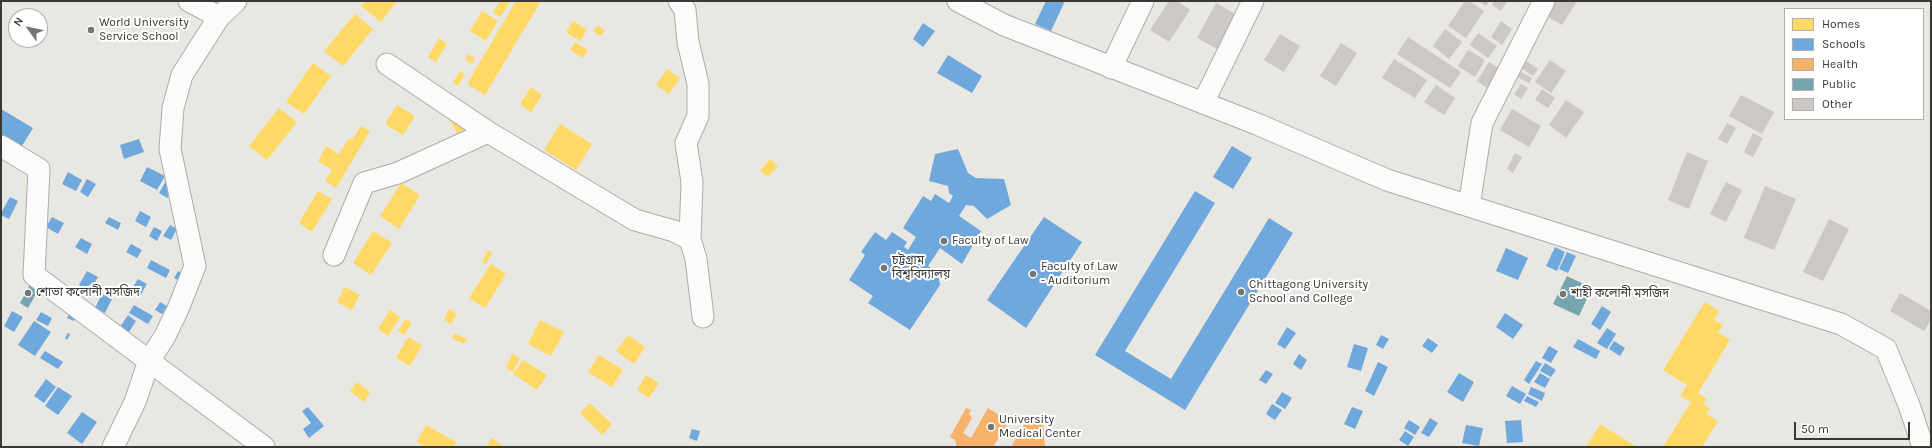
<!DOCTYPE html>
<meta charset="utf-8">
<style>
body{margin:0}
#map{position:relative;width:1932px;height:448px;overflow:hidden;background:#e9e7e2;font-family:Karla,sans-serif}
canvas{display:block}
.frame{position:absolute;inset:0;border:2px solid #393834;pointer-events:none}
.legend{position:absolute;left:1784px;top:8px;width:140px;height:112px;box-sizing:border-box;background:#fff;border:1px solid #b0afae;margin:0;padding:5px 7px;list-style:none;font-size:12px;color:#393834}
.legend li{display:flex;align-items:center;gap:8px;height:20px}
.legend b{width:20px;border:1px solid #b0afae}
.north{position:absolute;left:8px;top:8px;width:40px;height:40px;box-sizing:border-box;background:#fff;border:1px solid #b0afae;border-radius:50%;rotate:303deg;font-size:11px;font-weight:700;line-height:16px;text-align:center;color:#393834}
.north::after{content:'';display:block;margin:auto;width:14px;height:18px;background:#777571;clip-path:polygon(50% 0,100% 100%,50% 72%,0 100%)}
.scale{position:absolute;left:1794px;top:422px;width:116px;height:18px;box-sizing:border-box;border:2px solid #393834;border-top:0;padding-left:5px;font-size:12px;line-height:14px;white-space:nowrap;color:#393834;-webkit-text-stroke:3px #fff;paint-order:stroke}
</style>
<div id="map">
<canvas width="1932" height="448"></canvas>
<div class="frame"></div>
<ul class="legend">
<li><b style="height:11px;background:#ffd966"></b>Homes</li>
<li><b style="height:11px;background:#6fa8dc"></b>Schools</li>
<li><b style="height:11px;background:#f6b26b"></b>Health</li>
<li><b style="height:11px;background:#76a5af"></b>Public</li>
<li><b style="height:11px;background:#cbc8c5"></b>Other</li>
</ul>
<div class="north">N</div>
<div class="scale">50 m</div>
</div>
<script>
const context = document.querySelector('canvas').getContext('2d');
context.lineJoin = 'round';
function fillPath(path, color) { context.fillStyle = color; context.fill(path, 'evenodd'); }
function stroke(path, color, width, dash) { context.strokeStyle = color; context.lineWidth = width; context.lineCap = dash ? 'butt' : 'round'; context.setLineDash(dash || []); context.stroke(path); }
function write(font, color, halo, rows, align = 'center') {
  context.font = font + ' Karla,"Noto Sans Bengali",sans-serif'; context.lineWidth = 4; context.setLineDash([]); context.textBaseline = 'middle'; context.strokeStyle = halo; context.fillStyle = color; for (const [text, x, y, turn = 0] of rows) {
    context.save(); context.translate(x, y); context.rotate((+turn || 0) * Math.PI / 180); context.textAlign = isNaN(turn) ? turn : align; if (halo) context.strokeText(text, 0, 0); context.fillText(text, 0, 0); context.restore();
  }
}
fillPath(new Path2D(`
 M 365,1 L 397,1 L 381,22 L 361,6 Z
 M 500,1 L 510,1 L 501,17 L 493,13 Z
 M 516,1 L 541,1 L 485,95 L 467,84 Z
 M 482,11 L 498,21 L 486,41 L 470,31 Z
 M 355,14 L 373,29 L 343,66 L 324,51 Z
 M 573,21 L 587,30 L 580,41 L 566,32 Z
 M 598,25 L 605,31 L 600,36 L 593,31 Z
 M 439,38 L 447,44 L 436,62 L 428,57 Z
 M 575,42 L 588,50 L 583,58 L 570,50 Z
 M 468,54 L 475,58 L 472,64 L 465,60 Z
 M 313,63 L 331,76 L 304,114 L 286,102 Z
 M 667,69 L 680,78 L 669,94 L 656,85 Z
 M 460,71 L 465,74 L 458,86 L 453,82 Z
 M 531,87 L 542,95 L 531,112 L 520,104 Z
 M 397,105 L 415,116 L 403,135 L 385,124 Z
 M 279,108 L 297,122 L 267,160 L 249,146 Z
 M 459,116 L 465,129 L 457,133 L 450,121 Z
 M 560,124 L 592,144 L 576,170 L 544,150 Z
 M 361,126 L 370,131 L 336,188 L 325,181 L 332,170 L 318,161 L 326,146 L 339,154 L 349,138 L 352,140 Z
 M 770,159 L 778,166 L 768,177 L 760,171 Z
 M 401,183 L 420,195 L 399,229 L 380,216 Z
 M 318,191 L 332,199 L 312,232 L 299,223 Z
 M 373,231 L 392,243 L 371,275 L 353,263 Z
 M 488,250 L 492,253 L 486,264 L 482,262 Z
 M 491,264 L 506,274 L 485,308 L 469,298 Z
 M 345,287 L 360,295 L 352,310 L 337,302 Z
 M 1705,302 L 1719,311 L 1714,320 L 1723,325 L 1718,332 L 1730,340 L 1698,393 L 1707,399 L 1703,404 L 1710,408 L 1706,414 L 1718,421 L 1702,447 L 1663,447 L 1691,402 L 1680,396 L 1687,385 L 1663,370 Z
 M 449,309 L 457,314 L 451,324 L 444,320 Z
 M 390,310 L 400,317 L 388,336 L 378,329 Z
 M 405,319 L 412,323 L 404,335 L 398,331 Z
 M 540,320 L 564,332 L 551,356 L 528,344 Z
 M 454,333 L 467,339 L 464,344 L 452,338 Z
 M 628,335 L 645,347 L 634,364 L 616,351 Z
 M 408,337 L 422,345 L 410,366 L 396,358 Z
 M 512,354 L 520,358 L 513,372 L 506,368 Z
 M 599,355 L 623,370 L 612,387 L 588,372 Z
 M 523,360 L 547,375 L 537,390 L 513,374 Z
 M 646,375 L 659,383 L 649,398 L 637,390 Z
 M 357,382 L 370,392 L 364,402 L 350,391 Z
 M 590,403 L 612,424 L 602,435 L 580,413 Z
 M 1600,424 L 1637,447 L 1586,447 Z
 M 426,425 L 456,442 L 454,447 L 426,447 L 417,442 Z
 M 492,438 L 505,447 L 486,447 Z`), '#ffd966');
fillPath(new Path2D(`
 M 1046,1 L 1065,1 L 1051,31 L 1035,24 Z
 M 923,23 L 935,31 L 923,47 L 913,39 Z
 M 948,55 L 982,76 L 972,93 L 937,73 Z
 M 1,109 L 33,128 L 19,151 L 1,140 Z
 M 139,139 L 144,152 L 124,159 L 120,145 Z
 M 1232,146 L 1252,158 L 1233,189 L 1213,177 Z
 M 958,149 L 968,173 L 976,178 L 1004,179 L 1011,205 L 987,219 L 974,206 L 966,205 L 959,216 L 981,231 L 962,264 L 940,248 L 928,266 L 938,272 L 940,285 L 910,330 L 868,303 L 873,296 L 849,280 L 865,255 L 861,252 L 875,232 L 886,240 L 892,232 L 907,242 L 904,247 L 908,250 L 916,237 L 903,228 L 923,196 L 931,201 L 935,194 L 949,203 L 953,196 L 949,193 L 948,186 L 929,181 L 935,154 Z
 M 147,167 L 165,176 L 157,190 L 140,181 Z
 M 68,172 L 82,180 L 76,191 L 62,184 Z
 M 87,179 L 96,184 L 88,197 L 80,192 Z
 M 166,181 L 174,186 L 167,198 L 159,193 Z
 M 1195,191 L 1215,203 L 1125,351 L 1171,379 L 1269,218 L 1293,233 L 1185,410 L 1095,355 Z
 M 10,197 L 18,201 L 9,219 L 1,215 L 1,213 Z
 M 140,211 L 151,217 L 146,227 L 135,221 Z
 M 52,217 L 64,223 L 58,234 L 46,227 Z
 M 109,217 L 121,223 L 118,230 L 105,223 Z
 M 1044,217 L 1082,242 L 1026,328 L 987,300 Z
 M 170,225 L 177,229 L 171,240 L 163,236 Z
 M 154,227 L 162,231 L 157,241 L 149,236 Z
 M 81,238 L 92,244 L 87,254 L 75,247 Z
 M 131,244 L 142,250 L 137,258 L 126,252 Z
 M 1555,247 L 1565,252 L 1557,271 L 1546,266 Z
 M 1506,248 L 1528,258 L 1518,280 L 1496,271 Z
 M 1567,252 L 1576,256 L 1568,273 L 1559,269 Z
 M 151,260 L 170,270 L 166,278 L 147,268 Z
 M 87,271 L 98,277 L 90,291 L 79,285 Z
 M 178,271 L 184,274 L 180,281 L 174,278 Z
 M 138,279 L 147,284 L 140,296 L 131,290 Z
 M 102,294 L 112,299 L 105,313 L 95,308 Z
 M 160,302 L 167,306 L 162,314 L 155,310 Z
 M 134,305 L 153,316 L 148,324 L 129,313 Z
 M 1602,306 L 1611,312 L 1600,330 L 1591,324 Z
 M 72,308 L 79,312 L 74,321 L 67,318 Z
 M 12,311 L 23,317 L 14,332 L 4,326 Z
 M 41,312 L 52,318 L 48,326 L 36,320 Z
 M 1505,313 L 1523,325 L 1513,339 L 1496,327 Z
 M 128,315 L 136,321 L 129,332 L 120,327 Z
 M 34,321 L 51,332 L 35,356 L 18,345 Z
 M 1287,327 L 1296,333 L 1285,349 L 1277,344 Z
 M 1607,328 L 1616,334 L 1607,349 L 1597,343 Z
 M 68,333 L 70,334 L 67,340 L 65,338 Z
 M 1381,335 L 1389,339 L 1383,349 L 1376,345 Z
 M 1428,338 L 1438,345 L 1432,353 L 1422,346 Z
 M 1578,339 L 1600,351 L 1596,359 L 1573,347 Z
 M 1614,341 L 1625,348 L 1620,356 L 1609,349 Z
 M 1354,344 L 1368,348 L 1361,371 L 1347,367 Z
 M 1549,346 L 1558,351 L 1551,363 L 1542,358 Z
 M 45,351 L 63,362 L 58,369 L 40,358 Z
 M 1299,354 L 1307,360 L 1301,370 L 1293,364 Z
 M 1536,361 L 1542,364 L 1529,384 L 1524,380 Z
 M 1378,362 L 1388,367 L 1374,396 L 1365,391 Z
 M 1545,363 L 1556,370 L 1551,377 L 1540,371 Z
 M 1266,370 L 1273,374 L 1266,384 L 1259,380 Z
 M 1459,373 L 1474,382 L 1463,402 L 1447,392 Z
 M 1540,373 L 1550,379 L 1545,388 L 1534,382 Z
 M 46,379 L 56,387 L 44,403 L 34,396 Z
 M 1512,386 L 1526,394 L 1520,404 L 1506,396 Z
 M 58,387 L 72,396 L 58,415 L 45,406 Z
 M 1531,387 L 1545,393 L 1542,401 L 1528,394 Z
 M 1282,392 L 1292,398 L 1285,409 L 1275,403 Z
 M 1527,396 L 1539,402 L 1536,407 L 1524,401 Z
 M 1272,404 L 1282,410 L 1275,420 L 1266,414 Z
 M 308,407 L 324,426 L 309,438 L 303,429 L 311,423 L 302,411 Z
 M 1352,407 L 1363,411 L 1355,429 L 1344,424 Z
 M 82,412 L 97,422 L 82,444 L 67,433 Z
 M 1430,418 L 1438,423 L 1429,437 L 1421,433 Z
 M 1409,420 L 1420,427 L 1415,435 L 1404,428 Z
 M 1521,420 L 1523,442 L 1507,443 L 1505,421 Z
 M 1466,425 L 1483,428 L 1479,446 L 1462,443 Z
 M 692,429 L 700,431 L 697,441 L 689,438 Z
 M 1405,431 L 1414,437 L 1408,446 L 1399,440 Z`), '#6fa8dc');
fillPath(new Path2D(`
 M 966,408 L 971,410 L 969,414 L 972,418 L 963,433 L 971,438 L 988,408 L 1009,421 L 993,447 L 957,447 L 955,440 L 950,437 Z
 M 1026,422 L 1043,424 L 1045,447 L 1016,447 L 1012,445 Z`), '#f6b26b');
fillPath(new Path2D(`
 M 1567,276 L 1592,288 L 1579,316 L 1553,304 Z
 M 32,281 L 41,285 L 28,308 L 20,303 Z`), '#76a5af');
fillPath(new Path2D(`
 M 1169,1 L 1177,1 L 1190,10 L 1169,42 L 1150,30 Z
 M 1465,1 L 1469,1 L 1484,11 L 1466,38 L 1448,26 Z
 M 1478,1 L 1489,1 L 1486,6 Z
 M 1494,1 L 1507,1 L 1501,11 L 1492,5 Z
 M 1550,1 L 1577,1 L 1562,25 L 1543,14 Z
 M 1216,3 L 1239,16 L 1221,51 L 1197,38 Z
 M 1501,21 L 1512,29 L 1502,45 L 1491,37 Z
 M 1445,29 L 1462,42 L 1449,59 L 1433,46 Z
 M 1478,33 L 1497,46 L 1488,58 L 1470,45 Z
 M 1280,34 L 1300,46 L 1284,72 L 1264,60 Z
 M 1408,37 L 1461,72 L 1450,88 L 1397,54 Z
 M 1341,43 L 1357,53 L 1336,86 L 1320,76 Z
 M 1468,50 L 1485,60 L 1475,77 L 1458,66 Z
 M 1522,58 L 1538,69 L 1533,76 L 1517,65 Z
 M 1394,59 L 1427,80 L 1415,98 L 1382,78 Z
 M 1550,60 L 1566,71 L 1551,93 L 1535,82 Z
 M 1489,62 L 1506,73 L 1493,92 L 1477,81 Z
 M 1512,67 L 1532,78 L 1529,83 L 1509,73 Z
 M 1521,84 L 1528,88 L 1521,99 L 1514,94 Z
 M 1436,85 L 1455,98 L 1444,115 L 1424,102 Z
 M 1542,89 L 1555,98 L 1548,108 L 1535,100 Z
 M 1741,95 L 1774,112 L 1762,134 L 1729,116 Z
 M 1566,100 L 1584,112 L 1566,138 L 1549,125 Z
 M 1512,109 L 1541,126 L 1529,147 L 1500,130 Z
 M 1727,123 L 1736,128 L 1727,144 L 1718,139 Z
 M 1753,133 L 1763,138 L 1753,157 L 1744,152 Z
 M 1687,152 L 1708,161 L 1689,209 L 1668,200 Z
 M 1515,153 L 1522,157 L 1513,173 L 1507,169 Z
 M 1726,182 L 1742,190 L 1726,222 L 1710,214 Z
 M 1765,186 L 1796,199 L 1774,250 L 1744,238 Z
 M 1829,219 L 1849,229 L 1823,281 L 1803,272 Z
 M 1900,293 L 1931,311 L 1931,320 L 1924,331 L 1890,311 Z`), '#cbc8c5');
const minor = new Path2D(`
 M 189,1 L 219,17 L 236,1
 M 679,1 L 685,10 L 688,42 L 698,84 L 698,116 L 686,143 L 692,182 L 690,239
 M 958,1 L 1004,25 L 1257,124 L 1387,180 L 1841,324 L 1886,349 L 1909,405 L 1923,447
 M 387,64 L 488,132 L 635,220 L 674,231 L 690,239 L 696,259 L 703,317
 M 1111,68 L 1143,1
 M 1203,103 L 1253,1
 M 1,146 L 39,169 L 34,275 L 264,447
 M 1469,206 L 1482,123 L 1544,1
 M 334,255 L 364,183 L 398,173 L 488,132
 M 113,447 L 135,402 L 149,361 L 165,336 L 178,309 L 195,266 L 170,149 L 173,108 L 182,75 L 219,17`);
stroke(minor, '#adaca8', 23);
stroke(minor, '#fcfbfb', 21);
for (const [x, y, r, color] of [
 [91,30,4,"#777571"],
 [944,241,4,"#777571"],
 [884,268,4,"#777571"],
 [1033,274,4,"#777571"],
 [1241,292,4,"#777571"],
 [28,293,4,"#777571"],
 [1563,294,4,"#777571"],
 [991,427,4,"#777571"]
]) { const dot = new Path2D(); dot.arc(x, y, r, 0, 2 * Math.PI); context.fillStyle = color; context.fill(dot); stroke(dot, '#fff', 1.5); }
write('12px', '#393834', '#fff', [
 ["World University",99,23],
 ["Service School",99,37],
 ["Faculty of Law",952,241],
 ["চট্টগ্রাম",892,261],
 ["বিশ্ববিদ্যালয়",892,275],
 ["Faculty of Law",1041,267],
 ["- Auditorium",1041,281],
 ["Chittagong University",1249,285],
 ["School and College",1249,299],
 ["শোভা কলোনী মসজিদ",36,293],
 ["শাহী কলোনী মসজিদ",1571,294],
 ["University",999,420],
 ["Medical Center",999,434]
], 'left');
</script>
